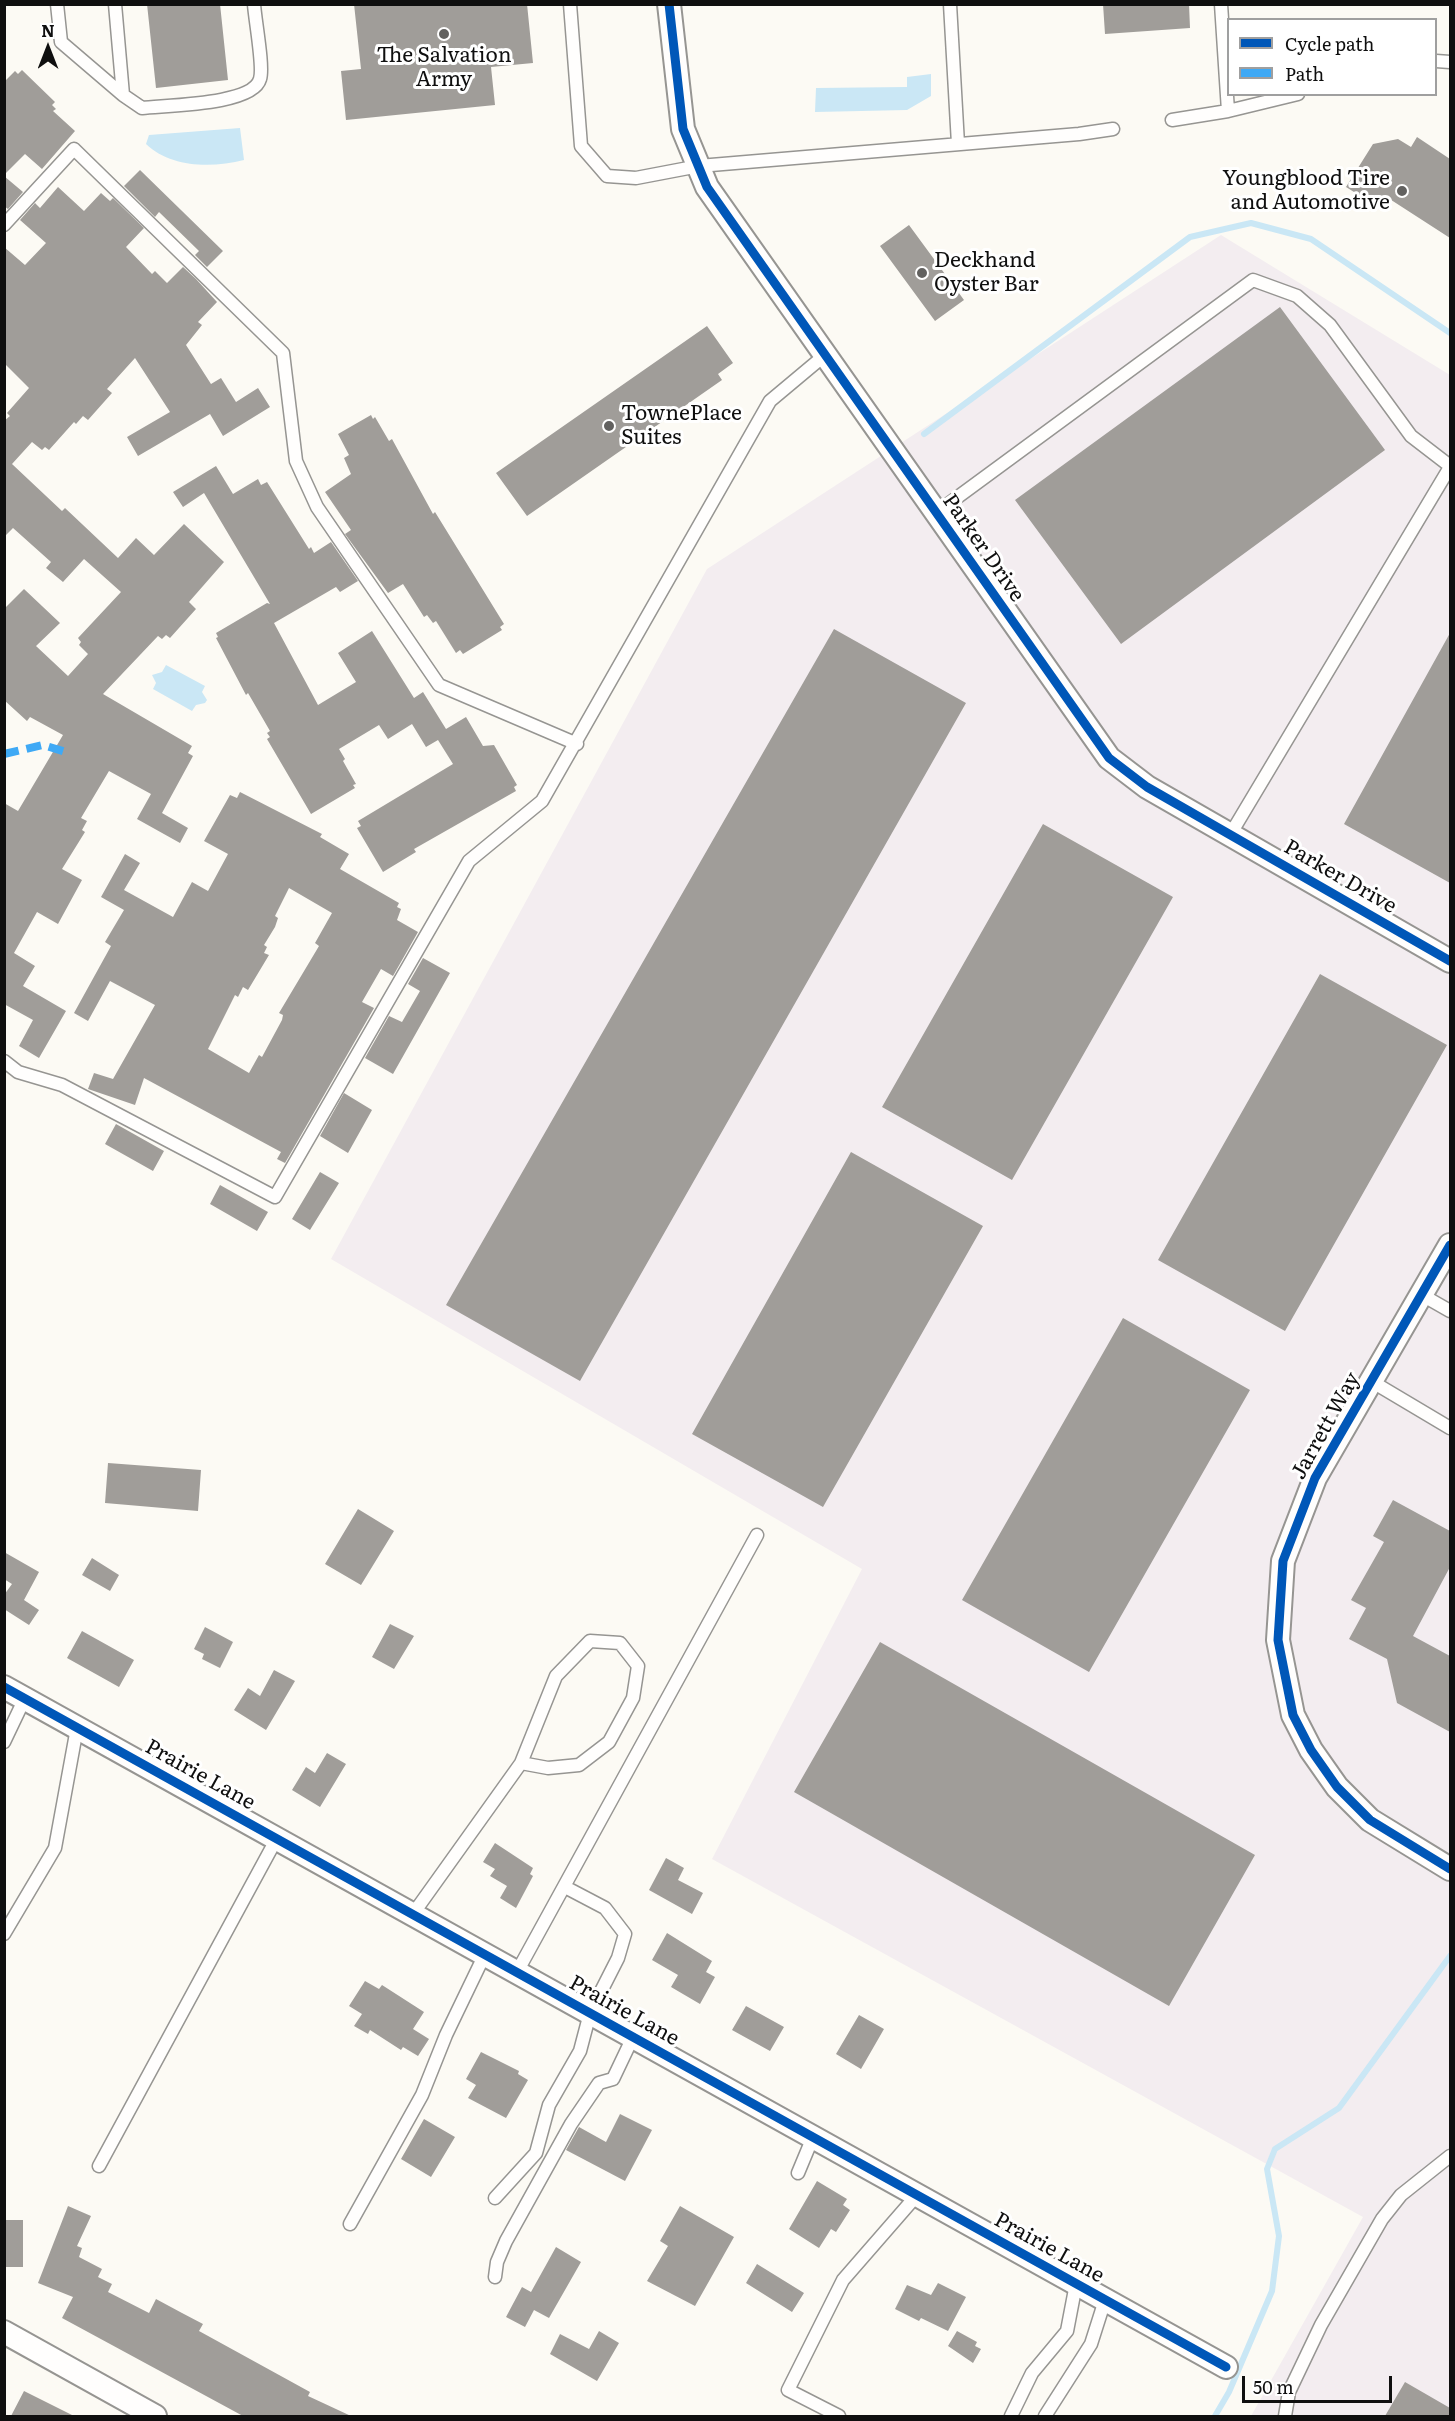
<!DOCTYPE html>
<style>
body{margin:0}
#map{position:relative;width:1455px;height:2421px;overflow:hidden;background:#fcfaf4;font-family:Literata,serif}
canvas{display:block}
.frame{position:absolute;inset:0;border:6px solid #0f0f0f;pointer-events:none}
.legend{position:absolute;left:1227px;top:18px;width:210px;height:78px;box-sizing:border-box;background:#fff;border:2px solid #9f9f9f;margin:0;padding:8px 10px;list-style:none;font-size:18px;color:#0f0f0f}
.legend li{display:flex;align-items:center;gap:12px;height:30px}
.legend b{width:30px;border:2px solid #9f9f9f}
.north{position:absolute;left:18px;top:18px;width:60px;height:60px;-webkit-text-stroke:4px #fff;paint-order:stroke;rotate:0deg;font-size:16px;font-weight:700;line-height:24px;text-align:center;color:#0f0f0f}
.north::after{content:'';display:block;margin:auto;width:21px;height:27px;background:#0f0f0f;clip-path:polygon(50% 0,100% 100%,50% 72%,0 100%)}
.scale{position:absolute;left:1242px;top:2376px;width:150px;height:27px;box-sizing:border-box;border:3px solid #0f0f0f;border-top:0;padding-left:8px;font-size:18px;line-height:21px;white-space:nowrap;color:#0f0f0f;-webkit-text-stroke:4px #fff;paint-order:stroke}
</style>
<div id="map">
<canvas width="1455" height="2421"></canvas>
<div class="frame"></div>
<ul class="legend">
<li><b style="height:8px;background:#0057b8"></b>Cycle path</li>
<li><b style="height:8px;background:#3fa9f5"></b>Path</li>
</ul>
<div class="north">N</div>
<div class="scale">50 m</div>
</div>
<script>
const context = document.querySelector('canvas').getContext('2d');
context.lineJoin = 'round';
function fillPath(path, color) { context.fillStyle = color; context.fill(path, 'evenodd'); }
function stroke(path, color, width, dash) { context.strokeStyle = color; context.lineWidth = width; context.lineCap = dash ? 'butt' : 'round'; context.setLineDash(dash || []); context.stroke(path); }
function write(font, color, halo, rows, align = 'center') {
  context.font = font + ' Literata,serif'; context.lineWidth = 6; context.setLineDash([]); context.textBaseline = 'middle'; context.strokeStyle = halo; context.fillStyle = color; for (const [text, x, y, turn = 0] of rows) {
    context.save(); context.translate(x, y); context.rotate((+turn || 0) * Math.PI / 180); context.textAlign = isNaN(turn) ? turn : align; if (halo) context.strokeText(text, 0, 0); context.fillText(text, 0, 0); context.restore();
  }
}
fillPath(new Path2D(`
 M 1221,235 L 1450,375 L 1450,2416 L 1251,2416 L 1363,2217 L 712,1859 L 862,1569 L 331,1259 L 707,569 Z`), '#f3edf0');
fillPath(new Path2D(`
 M 931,74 L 931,96 L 907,110 L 815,112 L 816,88 L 907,87 L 907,77 Z
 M 240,128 L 244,160 C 212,168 171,168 146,144 L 149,135 Z
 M 166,665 L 205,686 L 202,692 L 207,700 L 205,703 L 196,705 L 192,711 L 153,689 L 156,683 L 152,675 L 162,672 Z`), '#cae7f5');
stroke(new Path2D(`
 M 924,434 L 1190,237 L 1251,223 L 1311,239 L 1450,333
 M 1215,2416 L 1229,2392 L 1272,2291 L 1279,2236 L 1267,2169 L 1275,2149 L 1339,2108 L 1450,1956`), '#cae7f5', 6);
fillPath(new Path2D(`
 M 147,4 L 220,4 L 228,80 L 156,88 Z
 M 354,4 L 527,4 L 533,63 L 491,67 L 495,105 L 346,120 L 341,71 L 361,69 Z
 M 1103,4 L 1189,4 L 1190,28 L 1105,34 Z
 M 22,70 L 55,102 L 52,105 L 56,109 L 53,111 L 75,131 L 42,169 L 25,154 L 4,175 L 4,82 L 15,71 L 18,74 Z
 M 1417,137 L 1450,159 L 1450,238 L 1385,196 L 1378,207 L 1346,187 L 1373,144 L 1398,139 L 1411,147 Z
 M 140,170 L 223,251 L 207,267 L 195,255 L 199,251 L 159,212 L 155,217 L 124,186 Z
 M 4,176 L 23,192 L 8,209 L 4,206 Z
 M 58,187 L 84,211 L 101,193 L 110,201 L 113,198 L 144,228 L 126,247 L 152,274 L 155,271 L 167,283 L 183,267 L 196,279 L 217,302 L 198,322 L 202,325 L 186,345 L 211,384 L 221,378 L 236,402 L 258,388 L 270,407 L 223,436 L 210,414 L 138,456 L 127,437 L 170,412 L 135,358 L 107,389 L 112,393 L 88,420 L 83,416 L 76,424 L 74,422 L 49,450 L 45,447 L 42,450 L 32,442 L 12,464 L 62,511 L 65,508 L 118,558 L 136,538 L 154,555 L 184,524 L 224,562 L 189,602 L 196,609 L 170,638 L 166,635 L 162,639 L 158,636 L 103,694 L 192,746 L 188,753 L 193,756 L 162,813 L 188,828 L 180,843 L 137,819 L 151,794 L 109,771 L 81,818 L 87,821 L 82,830 L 85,832 L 62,869 L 82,880 L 58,924 L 37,912 L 14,953 L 35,966 L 23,986 L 66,1011 L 39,1058 L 19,1046 L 33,1020 L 4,1004 L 4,803 L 18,811 L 63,735 L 30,717 L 27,721 L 4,700 L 4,609 L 24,589 L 60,623 L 36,646 L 68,676 L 88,654 L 79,645 L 81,642 L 78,638 L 121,592 L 84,559 L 63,582 L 46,568 L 51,562 L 13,528 L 4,537 L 4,421 L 10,416 L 7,413 L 29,388 L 4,363 L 4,247 L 25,265 L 46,243 L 20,220 L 35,203 L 40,208 Z
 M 909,225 L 964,300 L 935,321 L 880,246 Z
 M 1280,307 L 1385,450 L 1121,644 L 1015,500 Z
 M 707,326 L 733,363 L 718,374 L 722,380 L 527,516 L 496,473 Z
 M 371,415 L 373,419 L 375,417 L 389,441 L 392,439 L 433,514 L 435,512 L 504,624 L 500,627 L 502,630 L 463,654 L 460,650 L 456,653 L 436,621 L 433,623 L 427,615 L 424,617 L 403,584 L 388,593 L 345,534 L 351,530 L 325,492 L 351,474 L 344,458 L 349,455 L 338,434 Z
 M 216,466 L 233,494 L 258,479 L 261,485 L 267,482 L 309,549 L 311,547 L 314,553 L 331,542 L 358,581 L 340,592 L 336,587 L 274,623 L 318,705 L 356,682 L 338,653 L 372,631 L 414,698 L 423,692 L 446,729 L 466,717 L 483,746 L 494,745 L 517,785 L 514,787 L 516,791 L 414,849 L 416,852 L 383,872 L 357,828 L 361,826 L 358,821 L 453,764 L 438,740 L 426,747 L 412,724 L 388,739 L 379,725 L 339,749 L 345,759 L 343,761 L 356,784 L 353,785 L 355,788 L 311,814 L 267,739 L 270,737 L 267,733 L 270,731 L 248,693 L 246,695 L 216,638 L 218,637 L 216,633 L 267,603 L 270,604 L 204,493 L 183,507 L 173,492 Z
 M 834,629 L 966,703 L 580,1381 L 446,1305 Z
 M 1450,633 L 1450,883 L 1344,824 Z
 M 240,792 L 322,834 L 320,837 L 349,854 L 340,869 L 399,903 L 397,907 L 401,909 L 397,920 L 418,932 L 393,976 L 381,969 L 362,1002 L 374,1008 L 285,1163 L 277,1159 L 281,1152 L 144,1078 L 135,1105 L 88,1089 L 94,1073 L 113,1079 L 155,1005 L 110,981 L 88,1021 L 74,1013 L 111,946 L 105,942 L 124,910 L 101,897 L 125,854 L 140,863 L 124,890 L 173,917 L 192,882 L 208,891 L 228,854 L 204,841 L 230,795 L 237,798 ZM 289,888 L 332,913 L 315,943 L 319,946 L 279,1013 L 283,1015 L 282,1020 L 262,1057 L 259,1055 L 249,1073 L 208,1049 L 235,995 L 238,997 L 243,987 L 248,990 L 269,955 L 264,953 L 267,947 L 264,945 L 275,927 L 278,918 L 275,916 Z
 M 1043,824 L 1173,897 L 1012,1180 L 882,1107 Z
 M 423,958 L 450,973 L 393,1074 L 365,1058 L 389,1016 L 402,1022 L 420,991 L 408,984 Z
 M 1320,974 L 1447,1045 L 1285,1331 L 1158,1260 Z
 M 344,1093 L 372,1110 L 348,1153 L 320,1136 Z
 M 116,1124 L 164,1151 L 153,1171 L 105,1144 Z
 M 851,1152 L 983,1226 L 823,1507 L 692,1434 Z
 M 320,1172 L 339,1183 L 310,1230 L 292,1219 Z
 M 220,1185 L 268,1212 L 257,1231 L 210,1204 Z
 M 1123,1318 L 1250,1390 L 1089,1672 L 962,1600 Z
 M 108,1463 L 201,1470 L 198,1511 L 105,1503 Z
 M 1393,1500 L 1450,1531 L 1450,1567 L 1413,1636 L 1450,1656 L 1450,1732 L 1397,1703 L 1387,1659 L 1349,1639 L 1366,1608 L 1351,1600 L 1384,1542 L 1373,1536 Z
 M 358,1509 L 394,1531 L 361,1585 L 325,1564 Z
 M 4,1552 L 39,1572 L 24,1600 L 39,1610 L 29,1625 L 4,1609 L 4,1595 L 12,1584 L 4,1579 Z
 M 92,1558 L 119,1575 L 110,1591 L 82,1575 Z
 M 390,1624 L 414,1636 L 394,1669 L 372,1657 Z
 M 205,1627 L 233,1642 L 220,1668 L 202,1659 L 204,1654 L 194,1649 Z
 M 82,1631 L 134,1660 L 119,1687 L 67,1658 Z
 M 880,1642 L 1255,1855 L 1169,2006 L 794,1792 Z
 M 274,1670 L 295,1681 L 266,1730 L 234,1710 L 248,1688 L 260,1696 Z
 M 327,1753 L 346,1764 L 320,1807 L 292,1790 L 306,1767 L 315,1773 Z
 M 495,1843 L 533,1868 L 530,1874 L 533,1876 L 516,1908 L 500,1898 L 507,1886 L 490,1876 L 495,1869 L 483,1862 Z
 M 666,1858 L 684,1868 L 678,1880 L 703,1893 L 692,1914 L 649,1890 Z
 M 667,1933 L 712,1961 L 706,1972 L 715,1977 L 700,2004 L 671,1987 L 678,1975 L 652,1960 Z
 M 365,1981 L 379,1989 L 382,1985 L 424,2012 L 413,2029 L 429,2039 L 418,2056 L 403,2047 L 401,2050 L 370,2030 L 368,2034 L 354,2026 L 362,2014 L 349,2006 Z
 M 746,2006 L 784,2027 L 770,2051 L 732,2030 Z
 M 859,2015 L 884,2029 L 861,2069 L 836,2054 Z
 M 481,2052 L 519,2071 L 518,2074 L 528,2080 L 506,2118 L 468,2098 L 476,2085 L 466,2079 Z
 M 620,2114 L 652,2130 L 625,2181 L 566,2150 L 579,2127 L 606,2142 Z
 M 424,2119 L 455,2137 L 431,2177 L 401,2159 Z
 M 817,2181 L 847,2199 L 843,2205 L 850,2210 L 836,2232 L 831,2229 L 819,2248 L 789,2229 Z
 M 68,2206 L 91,2216 L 77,2246 L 82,2248 L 79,2257 L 102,2269 L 98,2277 L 112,2284 L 108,2292 L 149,2313 L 156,2299 L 182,2313 L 203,2324 L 199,2331 L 310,2392 L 308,2396 L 351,2416 L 243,2416 L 62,2318 L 73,2297 L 38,2283 Z
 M 680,2206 L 734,2237 L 695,2306 L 647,2281 L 668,2246 L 660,2241 Z
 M 4,2220 L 23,2220 L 23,2267 L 4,2267 Z
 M 556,2247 L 581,2262 L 549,2318 L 534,2310 L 525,2327 L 506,2317 L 522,2287 L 531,2292 Z
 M 757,2264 L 804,2293 L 792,2312 L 746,2283 Z
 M 938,2283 L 966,2297 L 948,2331 L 921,2318 L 919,2321 L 895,2309 L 907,2285 L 931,2295 Z
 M 599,2331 L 619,2343 L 597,2381 L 550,2354 L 560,2334 L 589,2349 Z
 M 957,2331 L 977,2342 L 975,2346 L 981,2349 L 973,2363 L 948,2346 Z
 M 1405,2382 L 1450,2408 L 1450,2416 L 1385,2416 Z
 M 24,2391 L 74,2416 L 11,2416 Z`), '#a09d99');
const service = new Path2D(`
 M 57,4 L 61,42 L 123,95
 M 115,4 L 123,95 L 142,108 C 167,105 253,105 260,79 C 264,67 255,20 254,4
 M 570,4 L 581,146 L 607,176 L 636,178 L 699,166 L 1079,134 L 1113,129
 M 950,4 L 958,144
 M 1221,4 L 1228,111
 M 1436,61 L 1450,62
 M 1172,120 L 1228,111 L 1298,94
 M 4,225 L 74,149 L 283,353 L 296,461 L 317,507 L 439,685 L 577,744
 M 936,513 L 1253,280 L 1297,296 L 1330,325 L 1411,436 L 1450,466
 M 1230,835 L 1450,467
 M 4,1061 L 18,1072 L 62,1085 L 275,1197 L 469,861 L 542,801 L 770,401 L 825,355
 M 1422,1295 L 1450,1311
 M 1371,1381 L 1450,1428
 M 4,1742 L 25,1698
 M 413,1914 L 521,1763 L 556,1676 L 590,1641 L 620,1643 L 638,1666 L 633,1698 L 609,1742 L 579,1765 L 548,1768 L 521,1763
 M 4,1934 L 55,1848 L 77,1728
 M 517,1972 L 757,1535
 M 99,2166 L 277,1838
 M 798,2173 L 813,2137
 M 495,2198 L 536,2153 L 549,2105 L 580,2051 L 590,2013 L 618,1958 L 625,1934 L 605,1908 L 565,1887
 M 350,2224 L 422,2095 L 446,2035 L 485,1954
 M 495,2277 L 497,2262 L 506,2241 L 571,2124 L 599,2083 L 613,2079 L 633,2037
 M 839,2416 L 788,2390 L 843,2280 L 917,2195
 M 1011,2416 L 1032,2373 L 1067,2331 L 1076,2284
 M 1045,2416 L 1091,2344 L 1105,2300
 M 1285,2416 L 1289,2392 L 1321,2325 L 1382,2219 L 1401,2195 L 1450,2156`);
const minor = new Path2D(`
 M 669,4 L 683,129 L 707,187 L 1109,758 L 1147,787 L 1450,961
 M 1450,1245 L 1315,1478 L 1283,1561 L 1278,1640 L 1293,1715 L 1311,1750 L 1337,1787 L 1370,1820 L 1450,1869
 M 4,1687 L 1226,2367
 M 4,2332 L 155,2416`);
stroke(service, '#969592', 15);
stroke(minor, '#969592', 26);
stroke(service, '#fffefd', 12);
stroke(minor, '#fffefd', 22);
stroke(new Path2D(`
 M 4,754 L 43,745 L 66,752`), '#3fa9f5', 8, [15, 8]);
stroke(new Path2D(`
 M 669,4 L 683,129 L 707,187 L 1109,758 L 1147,787 L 1450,961
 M 1450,1245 L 1315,1478 L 1283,1561 L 1278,1640 L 1293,1715 L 1311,1750 L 1337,1787 L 1370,1820 L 1450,1869
 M 4,1687 L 1226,2367`), '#0057b8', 9);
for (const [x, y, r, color] of [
 [444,34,6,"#62615f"],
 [1402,191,6,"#62615f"],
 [922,273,6,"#62615f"],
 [609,426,6,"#62615f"]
]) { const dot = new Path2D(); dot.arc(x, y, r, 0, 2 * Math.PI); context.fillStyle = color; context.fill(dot); stroke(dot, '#fff', 2); }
write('21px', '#0f0f0f', '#fff', [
 ["The Salvation",444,56,"center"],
 ["Army",444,80,"center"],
 ["Youngblood Tire",1390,179,"right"],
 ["and Automotive",1390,203,"right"],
 ["Deckhand",934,261],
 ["Oyster Bar",934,285],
 ["TownePlace",621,414],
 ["Suites",621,438]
], 'left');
write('21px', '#0f0f0f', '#fff', [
 ["Parker Drive",983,548,55],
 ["Parker Drive",1340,877,30],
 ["Jarrett Way",1326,1426,-61],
 ["Prairie Lane",200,1775,29],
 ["Prairie Lane",624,2011,29],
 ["Prairie Lane",1049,2248,29]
]);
</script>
